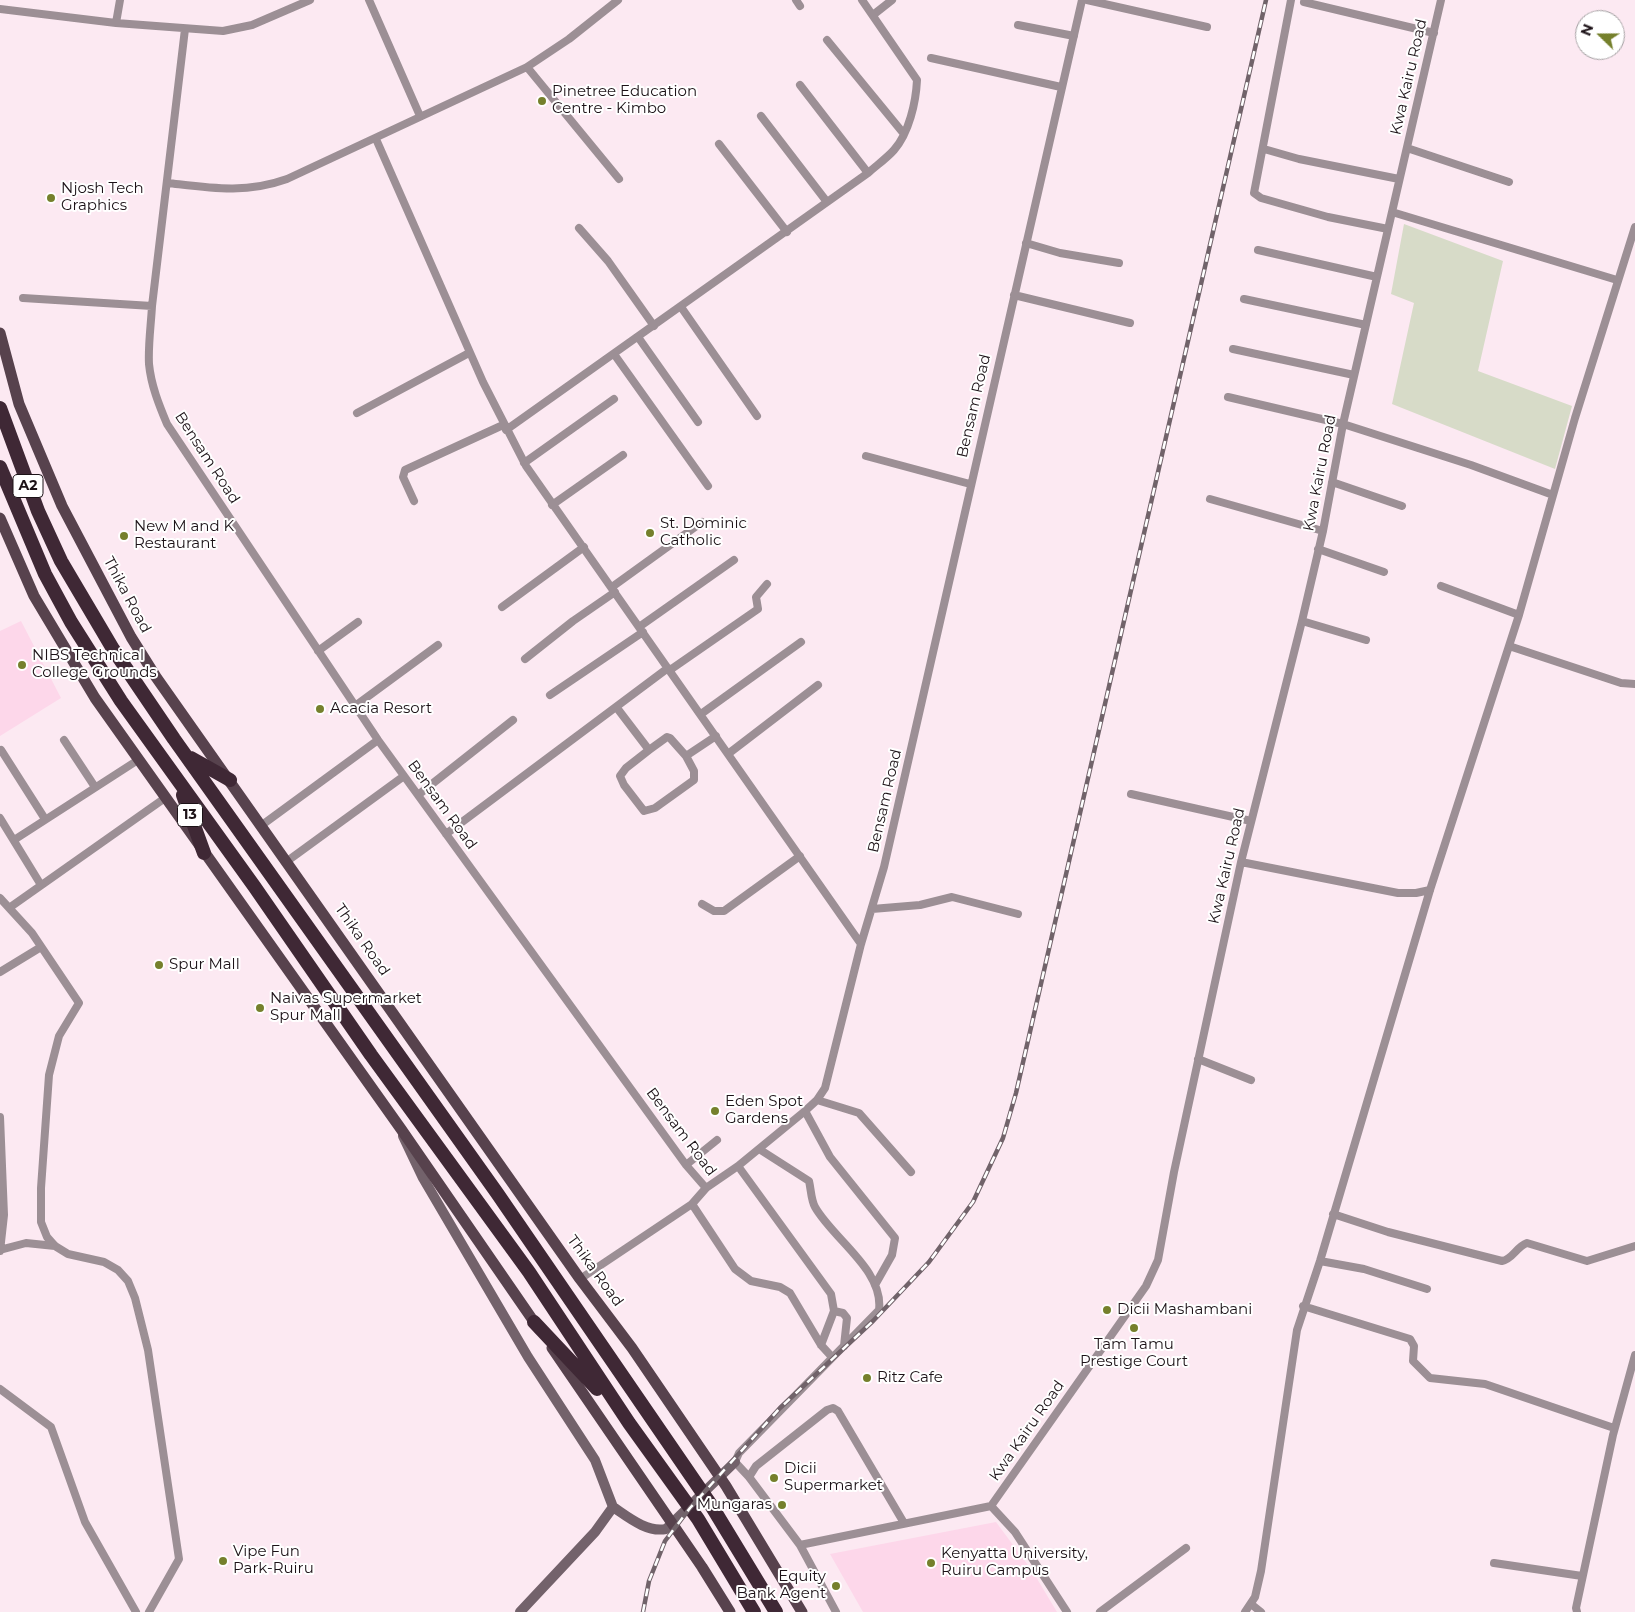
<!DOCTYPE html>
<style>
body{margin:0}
#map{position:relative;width:1635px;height:1612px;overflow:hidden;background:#fce9f2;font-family:Montserrat,sans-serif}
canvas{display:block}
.north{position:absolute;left:1575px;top:10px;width:50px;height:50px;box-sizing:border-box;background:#fff;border:1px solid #a4a0a2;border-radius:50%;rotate:292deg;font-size:14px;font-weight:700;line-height:20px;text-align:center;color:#1c1217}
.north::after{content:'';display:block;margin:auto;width:18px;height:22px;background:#75802c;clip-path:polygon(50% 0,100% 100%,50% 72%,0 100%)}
</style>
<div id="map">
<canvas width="1635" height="1612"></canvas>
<div class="north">N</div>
</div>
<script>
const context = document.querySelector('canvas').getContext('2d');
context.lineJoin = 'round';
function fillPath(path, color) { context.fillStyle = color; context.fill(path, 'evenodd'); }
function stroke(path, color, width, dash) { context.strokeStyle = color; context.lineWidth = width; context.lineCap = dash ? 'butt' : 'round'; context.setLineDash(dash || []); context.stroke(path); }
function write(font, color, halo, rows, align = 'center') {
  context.font = font + ' Montserrat,sans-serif'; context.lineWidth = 4; context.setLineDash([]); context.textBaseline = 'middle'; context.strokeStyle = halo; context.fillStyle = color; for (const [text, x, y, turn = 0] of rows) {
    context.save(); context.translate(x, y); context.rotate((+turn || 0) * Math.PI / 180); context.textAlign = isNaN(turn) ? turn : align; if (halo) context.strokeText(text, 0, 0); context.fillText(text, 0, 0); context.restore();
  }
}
fillPath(new Path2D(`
 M 21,621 L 61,698 L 0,736 L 0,631 Z
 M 996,1522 L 1033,1572 L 1057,1612 L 863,1612 L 830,1554 Z`), '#fdd7ea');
fillPath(new Path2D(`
 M 1404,224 L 1503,261 L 1478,371 L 1572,406 L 1555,469 L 1392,404 L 1414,303 L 1391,294 Z`), '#d7dbc8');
stroke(new Path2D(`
 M 369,0 L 420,116
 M 796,0 L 800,6
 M 1087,0 L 1207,27
 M 1291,0 L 1254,193 L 1261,198 L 1328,217 L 1388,229
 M 1304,2 L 1434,33
 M 0,9 L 116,23 L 223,31 L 252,25 L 310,0
 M 873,15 L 892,0
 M 116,23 L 120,0
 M 1018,25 L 1074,36
 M 185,29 L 152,306 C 151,325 148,345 149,364 C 151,385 159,405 167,424 L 378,740 L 686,1165 L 706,1188 L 738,1166 L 805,1111 L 817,1100 L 825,1088 L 861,944 L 884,867 L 1082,0
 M 827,40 L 904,134
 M 931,58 L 1061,87
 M 527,67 L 619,179
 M 800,85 L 868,173
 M 761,116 L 827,202
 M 376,139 L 483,382 L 526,466 L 861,944
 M 719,144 L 787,232
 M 1407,148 L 1509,182
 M 1264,149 L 1299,159 L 1399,179
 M 168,183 C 211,188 245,194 287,179 L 527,67 L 569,39 L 618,0
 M 1392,212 L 1617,280
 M 579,228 L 608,261 L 654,326
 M 1026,243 L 1060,253 L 1119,263
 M 1258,250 L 1377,277
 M 1014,295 L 1130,323
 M 23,298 L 152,306
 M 1244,299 L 1366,325
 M 681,307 L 757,416
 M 638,337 L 698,422
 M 1233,349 L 1354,375
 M 614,354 L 708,486
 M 1228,397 L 1343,424 L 1471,465 L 1553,495
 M 357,413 L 469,353
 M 506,430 L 868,173 C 877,165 887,158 894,150 C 909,133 916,102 917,80 L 862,0
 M 866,456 L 970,484
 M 524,463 L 614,399
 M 1332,482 L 1402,506
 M 1210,499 L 1323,531
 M 414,501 L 403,477 L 405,470 L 503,425
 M 552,505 L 623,455
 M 1318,549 L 1384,572
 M 1441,586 L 1519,615
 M 612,587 L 702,522
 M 502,607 L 584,547
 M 1302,621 L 1366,640
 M 639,627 L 734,560
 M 1509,646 L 1621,683 L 1635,684
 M 318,651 L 358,622
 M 525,659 L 573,621 L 615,592
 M 670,670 L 758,609 L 756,597 L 767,584
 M 550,695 L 643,632
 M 355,706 L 438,645
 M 617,708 L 649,750 L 626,768 L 620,776 L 624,785 L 644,811 L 655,808 L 694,780 L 694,771 L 686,756 L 716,736
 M 701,714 L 801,642
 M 64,740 L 95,787
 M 1,750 L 45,819
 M 649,750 L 667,737 L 670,738 L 686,756
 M 728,754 L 818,685
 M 1131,794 L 1251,821
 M 418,795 L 513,720
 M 0,818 L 41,885
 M 262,825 L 378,740
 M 446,834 L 668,668
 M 14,840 L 138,760
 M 286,862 L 404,776
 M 1241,862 L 1398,893 L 1416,893 L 1430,890
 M 0,898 L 32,933 L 79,1003 L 59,1036 L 49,1075 L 41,1188 L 41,1222 L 47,1237 L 55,1246 L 68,1254 L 104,1262 L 118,1270 L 128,1281 L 135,1298 L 148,1350 L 179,1559 L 149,1612
 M 702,904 L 714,911 L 724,911 L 800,856
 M 9,908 L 165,798
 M 872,909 L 920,905 L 952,897 L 1018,914
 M 0,972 L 41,947
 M 1198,1059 L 1251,1080
 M 817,1100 L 859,1113 L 911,1172
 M 805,1111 L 830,1157 L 895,1238 L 892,1255 L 875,1285
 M 0,1117 L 4,1215 L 0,1251
 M 686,1165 L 717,1140
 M 738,1166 L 831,1294 L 834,1311 L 821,1345
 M 706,1188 L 692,1204 L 735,1269 L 751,1281 L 780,1287 L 790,1293 L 821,1345 L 832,1357
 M 1333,1214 L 1388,1232 L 1502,1261 C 1513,1259 1516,1247 1527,1243 L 1587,1261 L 1635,1246
 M 0,1250 L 26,1243 L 55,1246
 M 1320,1261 L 1364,1269 L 1427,1289
 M 580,1279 L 692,1204
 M 1303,1306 L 1410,1339 L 1414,1346 L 1413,1361 L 1430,1378 L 1485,1384 L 1614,1428
 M 834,1311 L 843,1313 L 847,1318 L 844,1346
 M 0,1389 L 51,1427 L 85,1522 L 136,1612
 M 749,1477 L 735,1462 L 739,1453 L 879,1310 C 884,1270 833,1239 815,1207 C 811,1200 811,1189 809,1181 L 759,1149
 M 991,1506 L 1015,1532 L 1067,1612
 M 800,1545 L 991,1506 L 1146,1286 L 1158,1260 L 1174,1172 L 1241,862 L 1302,621 L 1323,531 L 1343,424 L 1441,0
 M 1494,1563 L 1582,1576
 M 1251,1604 L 1261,1612
 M 836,1612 L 800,1545 L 749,1477 L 756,1466 L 827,1410 L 833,1408 L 838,1411 L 904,1523
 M 1100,1612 L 1186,1548
 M 1245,1612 L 1255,1597 L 1261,1571 L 1297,1330 L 1320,1261 L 1430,890 L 1519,615 L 1575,418 L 1635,227
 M 1577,1612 L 1576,1608 L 1613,1435 L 1635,1355`), '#9c8f95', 8);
stroke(new Path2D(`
 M 403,1136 L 423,1178 L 528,1357 L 595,1460 L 613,1507 L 595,1532 L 520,1612
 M 613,1507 C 628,1517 647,1533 666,1529 L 735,1462`), '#73626b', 10);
stroke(new Path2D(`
 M 0,333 L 19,404 L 62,506 L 131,637 L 156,677 L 580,1279 L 632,1348 L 726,1486 L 802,1612
 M 0,518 L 34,596 L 95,698 L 401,1129 L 539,1329
 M 552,1348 L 702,1567 L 730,1612`), '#57424d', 11);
stroke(new Path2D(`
 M 0,408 L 38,511 L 61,561 L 113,649 L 174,739 L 497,1193 L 711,1505 L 776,1612
 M 0,467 L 45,574 L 71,622 L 121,701 L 254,886 L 371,1055 L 529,1272 L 629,1423 L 698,1519 L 754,1612
 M 191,758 L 230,780
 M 183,795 L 204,853
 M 534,1322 L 597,1389`), '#3f2835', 14);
const rail = new Path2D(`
 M 643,1612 L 649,1581 L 665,1541 L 690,1508 L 780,1408 L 873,1321 L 929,1262 L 973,1202 L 1003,1138 L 1016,1093 L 1266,0`);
stroke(rail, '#71636a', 4.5);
stroke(rail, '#fff', 2.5, [8]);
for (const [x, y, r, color] of [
 [542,101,5,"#75802c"],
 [51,198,5,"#75802c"],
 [650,533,5,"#75802c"],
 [124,536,5,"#75802c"],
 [22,665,5,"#75802c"],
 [320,709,5,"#75802c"],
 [159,965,5,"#75802c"],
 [260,1008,5,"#75802c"],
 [715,1111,5,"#75802c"],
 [1107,1310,5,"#75802c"],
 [1134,1328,5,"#75802c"],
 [867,1378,5,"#75802c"],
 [774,1478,5,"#75802c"],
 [782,1505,5,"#75802c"],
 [223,1561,5,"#75802c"],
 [931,1563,5,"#75802c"],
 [836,1586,5,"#75802c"]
]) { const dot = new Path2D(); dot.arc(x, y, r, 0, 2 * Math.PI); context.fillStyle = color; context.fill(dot); stroke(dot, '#fff', 2); }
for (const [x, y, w] of [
 [28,486,30],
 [190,815,25]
]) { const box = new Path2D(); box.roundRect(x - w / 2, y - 11.5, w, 23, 4); context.fillStyle = '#fff'; context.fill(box); stroke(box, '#1c1217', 1); }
write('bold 14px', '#1c1217', null, [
 ["A2",28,486],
 ["13",190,815]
]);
write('15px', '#1c1217', '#fff', [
 ["Kwa Kairu Road",1409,77,-77],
 ["Bensam Road",974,406,-77],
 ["Bensam Road",207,458,57],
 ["Kwa Kairu Road",1320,473,-79],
 ["Thika Road",127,595,62],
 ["Bensam Road",885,801,-77],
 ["Bensam Road",442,805,54],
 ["Kwa Kairu Road",1227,866,-77],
 ["Thika Road",362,940,55],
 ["Bensam Road",681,1132,53],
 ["Thika Road",595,1271,54],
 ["Kwa Kairu Road",1027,1431,-55]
]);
write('15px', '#1c1217', '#fff', [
 ["Pinetree Education",552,92],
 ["Centre - Kimbo",552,109],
 ["Njosh Tech",61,189],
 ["Graphics",61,206],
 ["St. Dominic",660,524],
 ["Catholic",660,541],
 ["New M and K",134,527],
 ["Restaurant",134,544],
 ["NIBS Technical",32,656],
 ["College Grounds",32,673],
 ["Acacia Resort",330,709],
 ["Spur Mall",169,965],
 ["Naivas Supermarket",270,999],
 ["Spur Mall",270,1016],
 ["Eden Spot",725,1102],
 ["Gardens",725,1119],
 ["Dicii Mashambani",1117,1310],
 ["Tam Tamu",1134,1345,"center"],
 ["Prestige Court",1134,1362,"center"],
 ["Ritz Cafe",877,1378],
 ["Dicii",784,1469],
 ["Supermarket",784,1486],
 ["Mungaras",772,1505,"right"],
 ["Vipe Fun",233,1552],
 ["Park-Ruiru",233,1569],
 ["Kenyatta University,",941,1554],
 ["Ruiru Campus",941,1571],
 ["Equity",826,1577,"right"],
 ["Bank Agent",826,1594,"right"]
], 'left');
</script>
